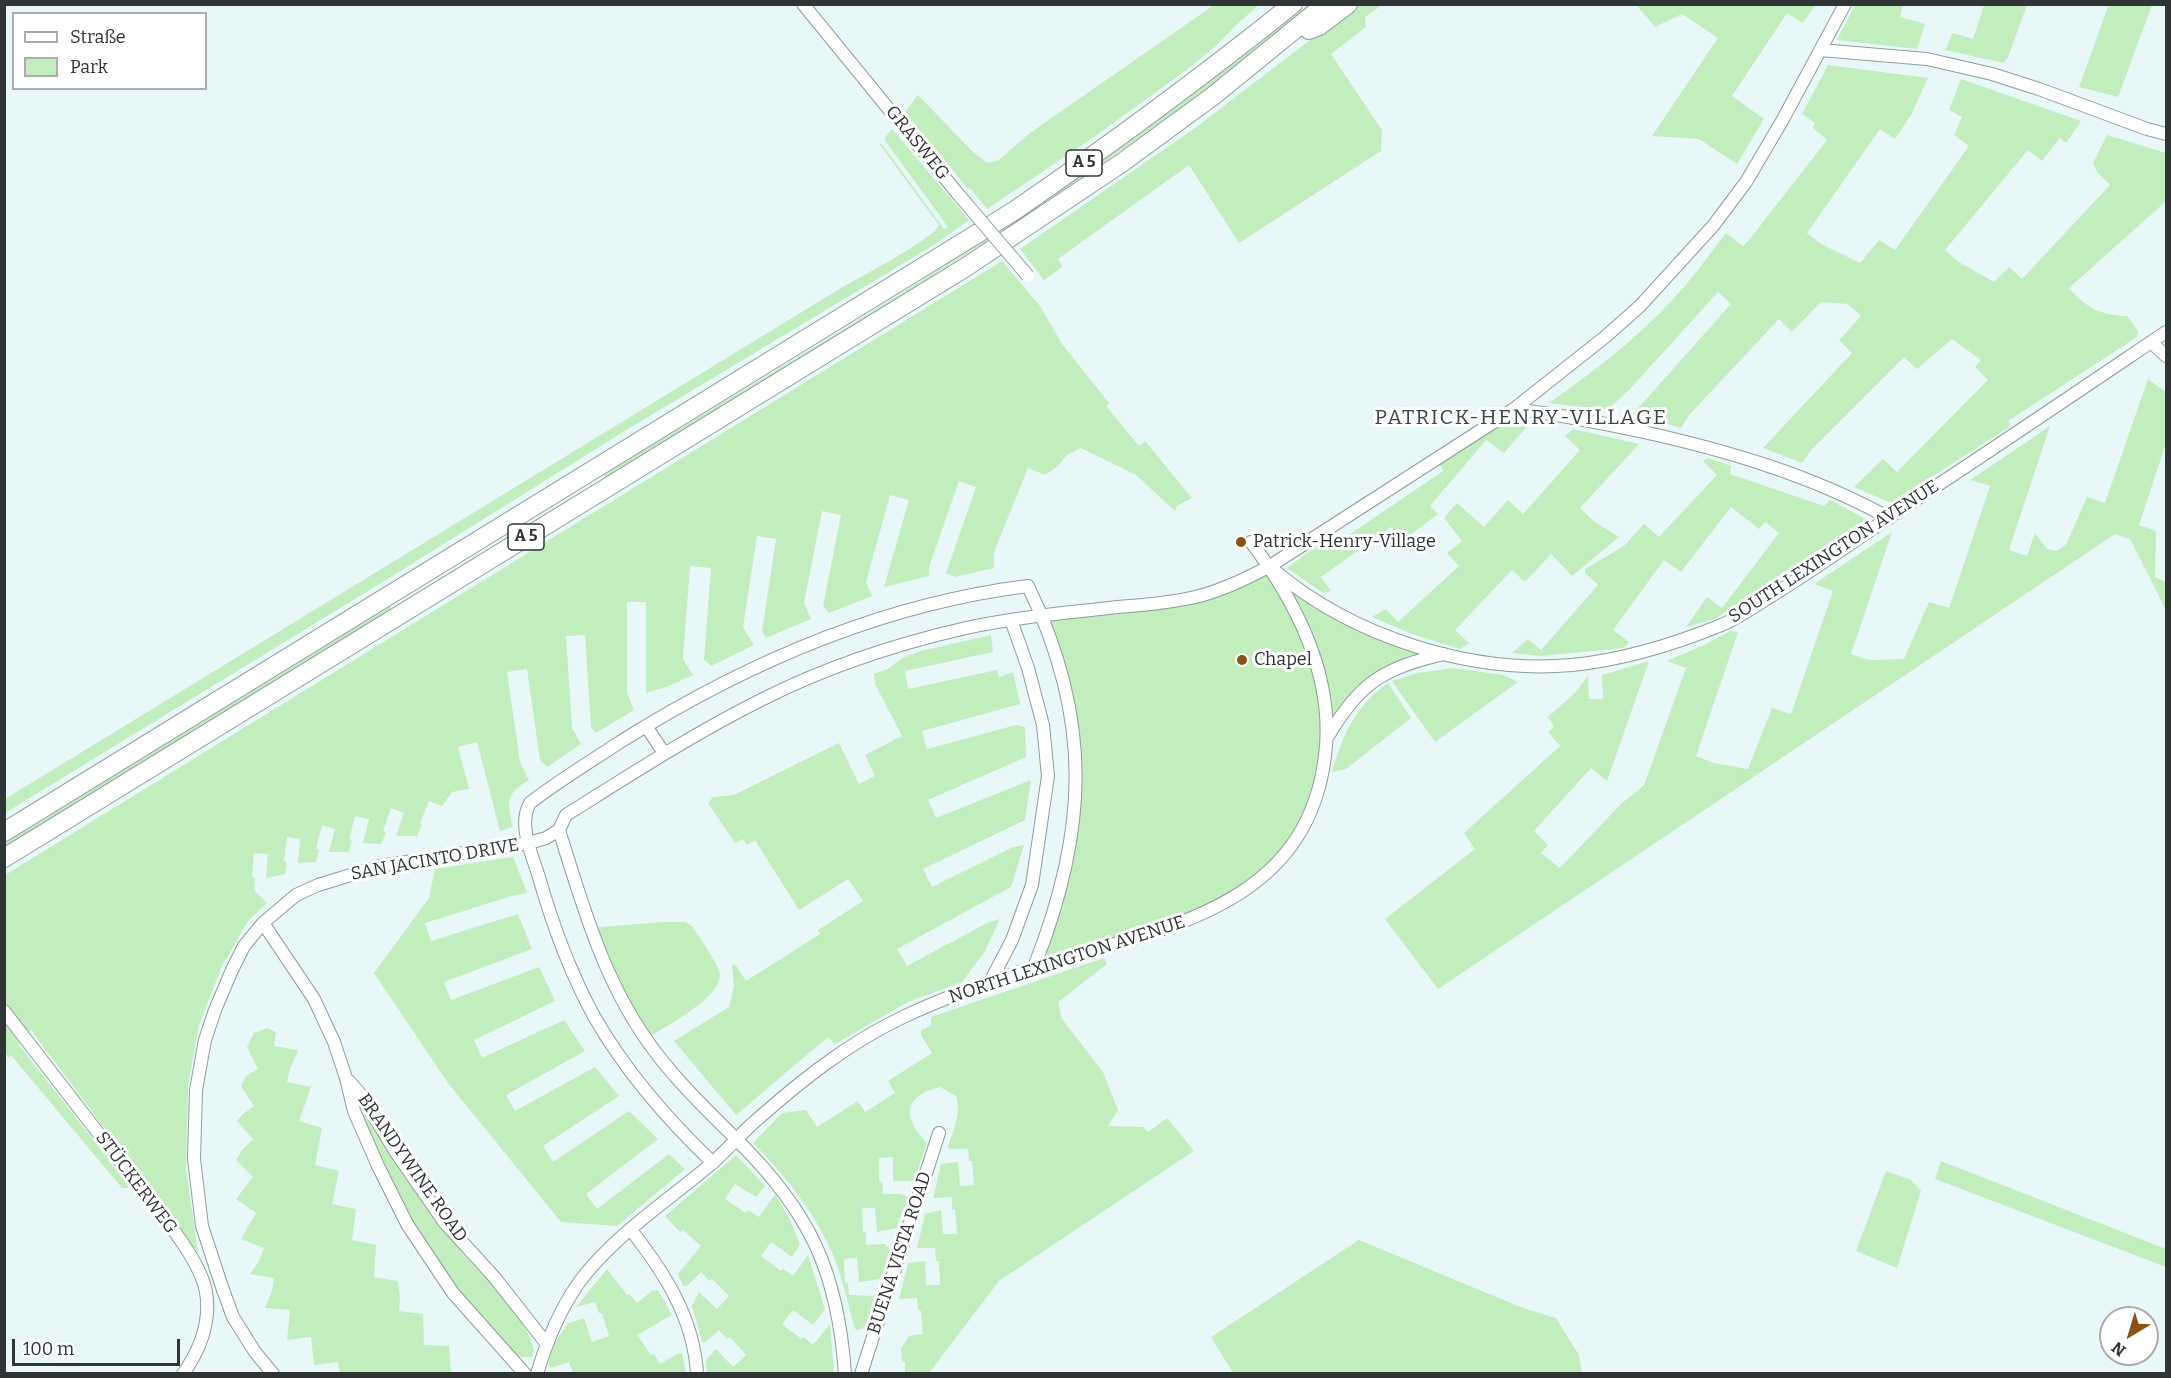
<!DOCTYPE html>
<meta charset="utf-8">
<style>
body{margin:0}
#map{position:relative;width:2171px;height:1378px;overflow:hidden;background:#e8f8f8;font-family:Bitter,serif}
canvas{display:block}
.frame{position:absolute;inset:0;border:6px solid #2f3535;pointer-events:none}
.legend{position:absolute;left:12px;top:12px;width:195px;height:78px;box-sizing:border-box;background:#fff;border:2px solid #acaeae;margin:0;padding:8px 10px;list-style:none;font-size:18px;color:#2f3535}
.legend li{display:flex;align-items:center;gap:12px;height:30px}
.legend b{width:30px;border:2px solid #acaeae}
.north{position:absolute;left:2099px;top:1306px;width:60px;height:60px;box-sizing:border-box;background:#fff;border:2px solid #acaeae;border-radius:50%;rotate:218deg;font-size:16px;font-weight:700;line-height:24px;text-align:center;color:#2f3535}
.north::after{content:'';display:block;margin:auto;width:21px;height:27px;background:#8e5112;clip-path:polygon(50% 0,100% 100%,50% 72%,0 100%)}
.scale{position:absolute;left:12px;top:1339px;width:168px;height:27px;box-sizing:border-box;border:3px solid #2f3535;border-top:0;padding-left:8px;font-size:18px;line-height:21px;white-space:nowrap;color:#2f3535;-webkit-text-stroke:4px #fff;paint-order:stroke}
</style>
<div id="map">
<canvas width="2171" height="1378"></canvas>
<div class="frame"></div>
<ul class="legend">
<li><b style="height:8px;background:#fff"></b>Straße</li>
<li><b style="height:16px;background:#c1eebc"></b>Park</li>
</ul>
<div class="north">N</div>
<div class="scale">100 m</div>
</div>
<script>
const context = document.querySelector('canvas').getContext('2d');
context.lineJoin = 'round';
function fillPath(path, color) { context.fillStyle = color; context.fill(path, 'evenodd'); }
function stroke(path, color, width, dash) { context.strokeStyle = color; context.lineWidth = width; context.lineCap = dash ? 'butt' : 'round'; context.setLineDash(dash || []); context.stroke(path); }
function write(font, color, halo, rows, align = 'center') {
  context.font = font + ' Bitter,serif'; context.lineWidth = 6; context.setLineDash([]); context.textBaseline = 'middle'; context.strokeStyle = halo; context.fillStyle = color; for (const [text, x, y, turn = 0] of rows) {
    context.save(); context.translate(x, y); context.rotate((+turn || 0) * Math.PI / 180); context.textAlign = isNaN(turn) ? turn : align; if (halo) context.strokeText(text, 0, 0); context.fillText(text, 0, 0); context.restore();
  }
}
fillPath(new Path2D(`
 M 2109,4 L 2152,5 L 2118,97 L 2079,87 Z
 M 1214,5 L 1259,5 L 1237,24 L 1217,45 L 1185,71 L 1094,137 L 987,209 L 970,188 L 968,189 L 905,112 L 918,95 L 974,153 L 988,163 L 999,160 L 1030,133 Z
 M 1307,5 L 1313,5 C 1168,125 1012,227 852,326 C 770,377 688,428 605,478 L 605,474 C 764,377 925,283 1079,177 C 1157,123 1233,64 1307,5 Z
 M 1356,5 L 1382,5 L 1365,17 L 1366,27 L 1331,54 L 1382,130 L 1381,151 L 1239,243 L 1189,165 L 1058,259 L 1062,267 L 1044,280 L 1020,249 L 1195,128 Z
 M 1636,5 L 1815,5 L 1803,23 L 1787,13 L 1732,96 L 1764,119 L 1737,164 L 1699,139 L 1652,136 L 1718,38 L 1682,14 L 1655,27 Z
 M 1855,5 L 1903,5 L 1900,17 L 1925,24 L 1917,49 L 1837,40 Z
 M 1984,5 L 2027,5 L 2008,57 L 2004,63 L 1945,50 L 1953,33 L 1973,39 Z
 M 1828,65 L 1928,78 L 1911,115 L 1895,139 L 1880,129 L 1807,233 L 1821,244 L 1860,263 L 1879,240 L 1895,250 L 1969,146 L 1954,135 L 1962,117 L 1949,110 L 1961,79 L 2081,121 L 2066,143 L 2060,138 L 2042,161 L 2028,150 L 1945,250 L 1959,262 L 1994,282 L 2009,267 L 2022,279 L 2110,185 L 2097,172 L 2093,163 L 2107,135 L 2166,153 L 2166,203 L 2165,202 L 2069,288 C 2085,307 2102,316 2127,316 L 2138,331 L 2137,337 L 2008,421 L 2011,426 L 1891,503 L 1854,487 L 1883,459 L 1897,472 L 1988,380 L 1975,367 L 1981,360 L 1952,339 L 1917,369 L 1904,357 L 1812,449 L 1802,463 L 1763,448 L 1852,353 L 1839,340 L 1861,316 L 1848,304 L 1821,302 L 1792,332 L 1779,319 L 1689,415 L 1681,428 L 1633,414 L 1731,304 L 1718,292 L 1630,389 L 1607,410 L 1549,403 C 1593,372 1637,339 1674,298 C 1693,278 1709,255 1726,233 L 1743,246 L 1749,240 L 1827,140 L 1813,128 L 1815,123 L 1802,114 Z
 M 892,129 L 969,220 L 934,245 L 628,429 L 394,575 L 5,813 L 5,799 L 841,288 C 858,278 934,239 939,225 L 880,145 L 881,143 L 944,229 L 948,227 L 884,139 Z
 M 1002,261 L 1040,306 L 1062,344 L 1109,403 L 1106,406 L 1139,446 L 1145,441 L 1192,498 L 1177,506 L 1175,511 L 1136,475 L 1081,448 L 1067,455 L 1057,467 L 1045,475 L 1028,468 L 994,552 L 994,568 L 955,577 L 946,573 L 976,487 L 959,481 L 929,567 L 929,576 L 884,587 L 909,500 L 890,495 L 866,582 L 872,596 L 829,613 L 823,606 L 841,515 L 822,511 L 804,603 L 811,619 L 766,638 L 762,631 L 776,539 L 757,536 L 743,627 L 754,645 L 711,666 L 704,660 L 711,568 L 690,566 L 683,659 L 693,675 L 669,686 L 646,693 L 646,602 L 627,602 L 627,693 L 634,710 L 596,733 L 591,727 L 585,635 L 566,636 L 572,728 L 581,744 L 547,767 L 540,760 L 527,669 L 507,672 L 520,762 L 529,780 C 505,794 507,802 513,827 L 500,831 L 477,742 L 458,747 L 469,789 L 452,792 L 442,806 L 429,801 L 420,823 L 422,825 L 417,836 L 396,836 L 404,813 L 391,808 L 383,831 L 386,832 L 381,844 L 363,843 L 369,819 L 355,816 L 349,839 L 352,840 L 349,852 L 329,852 L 335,829 L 322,825 L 316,849 L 319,850 L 316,862 L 298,863 L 300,839 L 287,837 L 284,861 L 287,862 L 285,874 L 266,878 L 268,854 L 254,853 L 252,877 L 255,878 L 254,890 L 267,903 L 248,921 L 222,966 L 199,1025 L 188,1086 L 186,1168 L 198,1253 L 31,1030 L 28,1033 L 5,1002 L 5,875 Z
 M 2148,379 L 2166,392 L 2166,443 L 2139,525 L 2156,531 L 2155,577 L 2166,582 L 2166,610 L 2130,539 L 2115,534 L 1438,989 L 1385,919 L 1475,849 L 1464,833 L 1560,746 L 1548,732 L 1554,727 L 1548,717 L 1575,693 L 1588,676 L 1589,699 L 1603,699 L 1602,675 L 1649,661 L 1607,781 L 1591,768 L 1534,831 L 1548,845 L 1541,853 L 1560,868 L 1621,804 L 1644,785 L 1686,668 L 1667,661 L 1702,646 L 1730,631 L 1738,632 L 1696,756 L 1714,763 L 1748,769 L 1772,708 L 1791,714 L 1833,591 L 1814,584 L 1892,532 L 1851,654 L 1869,660 L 1904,659 L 1929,602 L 1949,608 L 1990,486 L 1970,480 L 2050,426 L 2009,550 L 2027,556 L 2035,533 L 2047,549 L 2056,551 L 2066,545 L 2087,497 L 2105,503 Z
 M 1510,419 L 1529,424 L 1504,453 L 1486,440 L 1430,506 L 1438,514 L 1402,541 L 1391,527 L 1321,577 L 1331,591 L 1323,593 L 1287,568 L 1332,535 L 1337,543 L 1443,471 L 1440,464 Z
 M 1573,429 L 1639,444 L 1580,508 L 1594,521 L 1619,537 L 1572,576 L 1551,554 L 1525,582 L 1512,570 L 1455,630 L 1469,643 L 1460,649 L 1412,634 L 1372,617 L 1386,609 L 1398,622 L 1459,566 L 1447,553 L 1462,541 L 1444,518 L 1457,503 L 1484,527 L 1508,500 L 1523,514 L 1580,450 L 1565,436 Z
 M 1708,458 L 1731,466 L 1730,474 L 1824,506 L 1830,500 L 1867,520 L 1715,619 L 1686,627 L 1707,597 L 1722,608 L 1779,533 L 1765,522 L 1759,529 L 1731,507 L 1681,572 L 1664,560 L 1613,630 L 1629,642 L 1624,648 L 1541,656 L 1512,653 L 1528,639 L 1541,650 L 1598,585 L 1585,573 L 1585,569 L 1624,546 L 1644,524 L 1659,537 L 1717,475 L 1703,461 Z
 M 1270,566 L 1340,614 L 1446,654 L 1386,672 L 1335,725 L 1323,771 L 1287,853 L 1212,910 L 1034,967 L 1066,864 L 1076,749 L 1042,615 L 1171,602 Z
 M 389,606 L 392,609 L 5,847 L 5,842 L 37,822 Z
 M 991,635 L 993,652 L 905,671 L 908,689 L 997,670 L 999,677 L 1013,672 L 1020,704 L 922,731 L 927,749 L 1016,725 L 1025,727 L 1026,757 L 928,800 L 936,818 L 1031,780 L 1025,820 L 923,869 L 932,887 L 1013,847 L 1024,845 L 1011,887 L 897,949 L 907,966 L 987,923 L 1000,919 L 985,951 L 962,982 L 908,1002 L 835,1044 L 828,1037 L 736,1115 L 674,1041 L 729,1007 L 734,986 L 732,966 L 735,964 L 746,981 L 820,934 L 818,930 L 863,901 L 848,879 L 799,910 L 755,840 L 747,845 L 743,839 L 735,843 L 708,803 L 713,797 L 734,795 L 839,743 L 859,784 L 875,776 L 865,755 L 902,736 L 875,684 L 874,674 L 888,669 L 902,658 L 921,651 Z
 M 1453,668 L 1503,675 L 1518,682 L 1435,742 L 1392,681 L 1417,673 Z
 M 1388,683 L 1411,718 L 1346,769 L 1332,772 C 1342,736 1356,705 1388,683 Z
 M 513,857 L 527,893 L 512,896 L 425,923 L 431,941 L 518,914 L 532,949 L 444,982 L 451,1000 L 539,967 L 555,1001 L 474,1040 L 482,1058 L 564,1020 L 585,1051 L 506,1095 L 515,1111 L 595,1067 L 619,1096 L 543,1146 L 553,1162 L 629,1111 L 658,1139 L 586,1194 L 597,1209 L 669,1154 L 685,1169 L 617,1226 L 561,1222 L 448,1083 L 374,973 L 429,898 L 435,869 Z
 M 663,922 L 685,922 L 692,926 C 698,935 719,965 720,974 C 722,998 664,1027 646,1039 L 589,928 Z
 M 1104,958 L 1107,964 L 1058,1002 L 1062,1019 L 1103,1072 L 1118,1110 L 1108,1126 L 1143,1127 L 1148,1132 L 1167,1118 L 1194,1151 L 999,1281 L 929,1373 L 905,1373 L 905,1362 L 902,1361 L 901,1349 L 909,1336 L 923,1334 L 921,1311 L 918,1310 L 917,1298 L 899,1299 L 908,1263 L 925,1261 L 926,1285 L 940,1285 L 939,1261 L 936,1261 L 935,1248 L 917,1248 L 925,1214 L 941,1210 L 943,1234 L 957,1234 L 955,1210 L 952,1210 L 952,1197 L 933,1198 L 941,1164 L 958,1162 L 960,1186 L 974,1185 L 972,1161 L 969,1161 L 968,1149 L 950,1149 L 948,1147 C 953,1129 962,1115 956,1096 L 940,1087 C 903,1096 902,1118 927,1143 L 914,1181 L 893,1181 L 893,1157 L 879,1158 L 879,1181 L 882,1182 L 883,1194 L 901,1194 L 908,1198 L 896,1228 L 877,1232 L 875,1208 L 862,1208 L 863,1232 L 866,1232 L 866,1245 L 885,1244 L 891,1251 L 881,1279 L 859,1282 L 857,1258 L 844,1259 L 845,1283 L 848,1283 L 849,1295 L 874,1296 C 871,1309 871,1329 856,1330 L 854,1326 C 847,1300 841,1271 829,1246 C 811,1207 783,1174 753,1143 L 782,1113 L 806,1110 L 817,1127 L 858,1101 L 865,1112 L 895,1093 L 888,1081 L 932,1053 L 921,1035 L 921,1030 L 931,1026 L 931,1017 Z
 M 4,1019 L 21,1041 L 19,1045 L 131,1188 L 122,1188 L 11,1055 L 9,1058 L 5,1053 Z
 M 267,1028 L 276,1032 L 274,1046 L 298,1050 L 290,1069 L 287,1082 L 311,1087 L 299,1121 L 322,1128 L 315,1165 L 339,1171 L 332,1204 L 356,1209 L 352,1240 L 376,1245 L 374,1277 L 398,1281 L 400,1297 L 399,1311 L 423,1314 L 424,1345 L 449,1346 L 451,1373 L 340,1373 L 338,1362 L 314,1365 L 311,1337 L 287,1340 L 290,1310 L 265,1308 L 272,1291 L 274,1278 L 250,1274 L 259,1261 L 264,1248 L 241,1239 L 256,1213 L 236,1199 L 253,1177 L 236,1160 L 243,1149 L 253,1139 L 237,1121 L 243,1114 L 254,1106 L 241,1086 L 246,1076 L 258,1069 L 247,1047 L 254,1033 Z
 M 357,1097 C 386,1149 419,1198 456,1245 C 482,1279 523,1307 534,1350 L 532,1357 L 517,1357 C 497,1335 475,1313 456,1289 C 412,1232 383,1165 355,1099 Z
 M 736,1155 L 765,1186 L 756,1197 L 735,1184 L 725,1199 L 746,1213 L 748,1210 L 759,1217 L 775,1194 L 789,1218 L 800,1244 L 792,1257 L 771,1242 L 761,1256 L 781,1271 L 783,1269 L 793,1276 L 808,1255 L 825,1309 L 813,1325 L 793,1310 L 782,1324 L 801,1339 L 803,1337 L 813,1345 L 830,1324 L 834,1373 L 707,1373 L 706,1360 L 716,1349 L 733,1367 L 746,1355 L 730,1337 L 727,1339 L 719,1330 L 704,1343 L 702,1342 L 692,1306 L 699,1292 L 717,1309 L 729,1296 L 712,1279 L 709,1281 L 701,1272 L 687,1286 L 683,1286 L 678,1274 L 701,1246 L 683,1230 L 680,1232 L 665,1216 Z
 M 1941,1161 L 2166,1249 L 2166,1267 L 1935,1179 Z
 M 1886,1171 L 1911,1180 L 1921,1191 L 1897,1268 L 1856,1251 Z
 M 1359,1240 L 1523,1308 L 1556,1318 L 1579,1355 L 1582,1373 L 1233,1373 L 1211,1337 Z
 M 607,1269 L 627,1295 L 629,1294 L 637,1303 L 652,1291 L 658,1290 L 672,1315 L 637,1335 L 651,1355 L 654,1354 L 660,1364 L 677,1354 L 682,1353 L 686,1373 L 573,1373 L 569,1362 L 551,1368 L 548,1365 L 554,1345 L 567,1324 L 584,1318 L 592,1342 L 609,1336 L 602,1313 L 599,1313 L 595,1302 L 576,1307 Z`), '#c1eebc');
const minor = new Path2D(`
 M 803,4 L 958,194
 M 1820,50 L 1927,59 L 1992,74 L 2039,89 L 2147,129 L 2166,134
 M 2151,342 L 2166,356
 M 1514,409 C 1556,414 1597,422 1639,431 C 1726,450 1811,475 1889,518
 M 1275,571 C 1354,637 1470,674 1572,665 C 1622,660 1672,645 1719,626 C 1737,619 1754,607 1771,596 C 1817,568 1861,536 1906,506 C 1993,449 2080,390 2166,332
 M 646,726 L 664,753
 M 1327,738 C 1359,683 1383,668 1444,654
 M 559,830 C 582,903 602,976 646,1039 C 672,1077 705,1108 737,1140 C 810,1212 838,1272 845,1374
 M 263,923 L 314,999 L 334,1042 L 346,1078 L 354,1111 L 378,1166 L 407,1224 L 453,1293 L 525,1374
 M 990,982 L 1012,940 L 1032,885 L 1048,776 L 1043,725 L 1028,668 L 1011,620
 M 4,1011 C 47,1066 90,1122 133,1178 C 155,1207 200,1257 206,1292 C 211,1322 200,1350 183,1374
 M 349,1081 L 362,1096 L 395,1151 L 445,1223 L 495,1278 L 546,1343
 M 713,1163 C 668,1120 626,1072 595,1018 C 570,973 552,923 538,874 C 531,853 518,823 530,803 C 558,781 590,762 620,742 C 744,664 882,604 1028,586 C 1093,720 1088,831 1034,967
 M 631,1230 C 664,1272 694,1318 697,1374
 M 273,1374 L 255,1352 L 233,1317 L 222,1287 L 202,1226 L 194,1159 L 196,1090 L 205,1040 L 215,1010 L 232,970 L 244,946 L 263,923 L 296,895 L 318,885 L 380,866 L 529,843 L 546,838 L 559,830 L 566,815 C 630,775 693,734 761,700 C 824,668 896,644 966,628 C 1013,618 1061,613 1109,608 C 1138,605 1166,604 1195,597 C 1221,591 1246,579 1270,566 L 1514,409 L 1605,337 L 1640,306 L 1713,226 L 1746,182 L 1782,121 L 1845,4
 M 537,1374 C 547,1340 560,1309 580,1281 C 615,1235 666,1202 710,1165 C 724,1153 737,1138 751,1125 C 797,1084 846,1044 903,1017 C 945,997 991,981 1035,967 C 1157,929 1306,911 1325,756 C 1335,678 1297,603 1251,542
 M 861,1374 L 939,1133`);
const highway = new Path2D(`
 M 1309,30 L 1319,26 L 1348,4
 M 4,832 L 1014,211 C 1110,145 1202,77 1293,4
 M 4,858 L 966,267 L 1123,162 L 1213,96 L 1326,4`);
stroke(minor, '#8f9d9d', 14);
stroke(highway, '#8f9d9d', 20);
stroke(minor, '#fff', 12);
stroke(highway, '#fff', 18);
const minorBridge = new Path2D(`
 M 958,194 L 1028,276`);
stroke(minorBridge, '#8f9d9d', 14, []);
stroke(minorBridge, '#fff', 12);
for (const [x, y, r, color] of [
 [1241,542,6,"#8e5112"],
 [1242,660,6,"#8e5112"]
]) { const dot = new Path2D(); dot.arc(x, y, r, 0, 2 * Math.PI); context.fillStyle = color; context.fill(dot); stroke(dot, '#fff', 2); }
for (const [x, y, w] of [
 [1084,163,36],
 [526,537,36]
]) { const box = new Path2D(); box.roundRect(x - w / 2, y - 13, w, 26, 4.5); context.fillStyle = '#fff'; context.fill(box); stroke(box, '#2f3535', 1.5); }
write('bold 16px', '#2f3535', null, [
 ["A 5",1084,163],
 ["A 5",526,537]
]);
write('18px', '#2f3535', '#fff', [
 ["GRASWEG",917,143,51],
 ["SOUTH LEXINGTON AVENUE",1834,552,-33],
 ["SAN JACINTO DRIVE",435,860,-10],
 ["NORTH LEXINGTON AVENUE",1067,960,-18],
 ["BRANDYWINE ROAD",412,1168,55],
 ["STÜCKERWEG",136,1183,53],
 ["BUENA VISTA ROAD",900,1253,-72]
]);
write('18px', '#2f3535', '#fff', [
 ["Patrick-Henry-Village",1253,542],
 ["Chapel",1254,660]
], 'left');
context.letterSpacing = '1.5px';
write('21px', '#3a4747', '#fff', [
 ["PATRICK-HENRY-VILLAGE",1521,418]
]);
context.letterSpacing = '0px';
</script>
